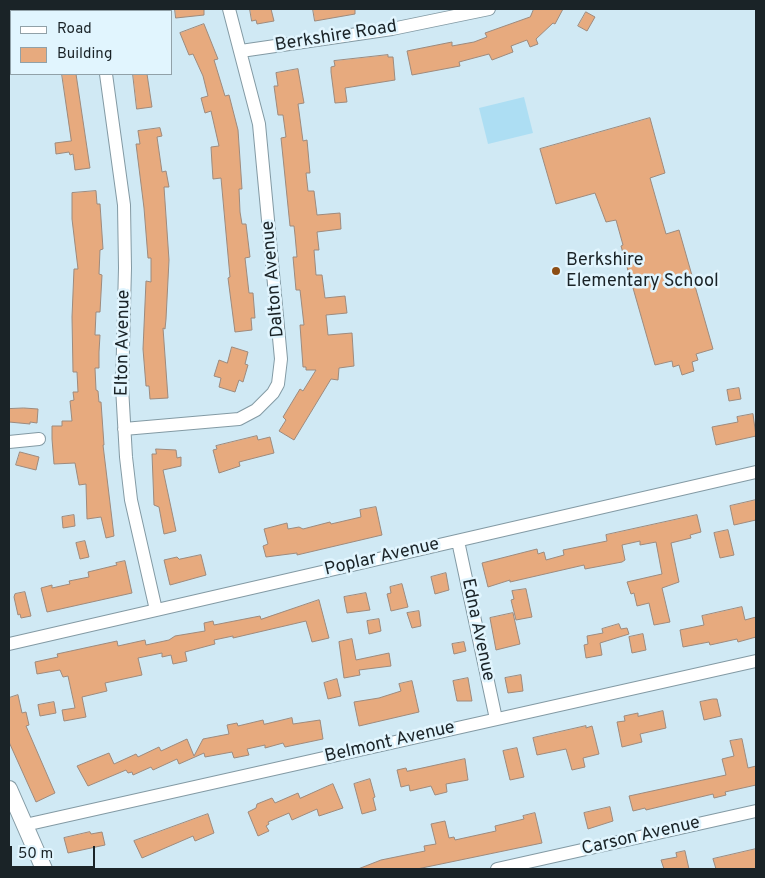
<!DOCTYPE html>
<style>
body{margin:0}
#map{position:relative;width:765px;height:878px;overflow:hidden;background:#d0e9f4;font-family:Overpass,sans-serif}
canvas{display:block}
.frame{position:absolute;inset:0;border:10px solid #1a2327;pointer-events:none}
.legend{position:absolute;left:10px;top:10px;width:162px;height:65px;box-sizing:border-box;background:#e1f5fe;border:1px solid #91a1a8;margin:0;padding:6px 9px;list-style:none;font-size:15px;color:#1a2327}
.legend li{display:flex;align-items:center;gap:10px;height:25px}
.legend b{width:25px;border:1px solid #91a1a8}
.scale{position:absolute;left:10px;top:846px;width:85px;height:22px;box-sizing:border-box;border:2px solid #1a2327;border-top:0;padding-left:6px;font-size:15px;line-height:18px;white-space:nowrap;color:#1a2327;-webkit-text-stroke:4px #e1f5fe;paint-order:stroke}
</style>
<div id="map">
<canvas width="765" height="878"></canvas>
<div class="frame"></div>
<ul class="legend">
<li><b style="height:6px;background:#fff"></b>Road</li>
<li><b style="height:14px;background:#e7aa7e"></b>Building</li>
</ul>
<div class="scale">50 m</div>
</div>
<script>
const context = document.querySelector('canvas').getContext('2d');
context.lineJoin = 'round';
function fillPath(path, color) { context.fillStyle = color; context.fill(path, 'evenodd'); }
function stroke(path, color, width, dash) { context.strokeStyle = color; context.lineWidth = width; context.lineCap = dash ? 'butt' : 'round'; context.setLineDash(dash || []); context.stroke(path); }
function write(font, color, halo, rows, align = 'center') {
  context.font = font + ' Overpass,sans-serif'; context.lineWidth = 5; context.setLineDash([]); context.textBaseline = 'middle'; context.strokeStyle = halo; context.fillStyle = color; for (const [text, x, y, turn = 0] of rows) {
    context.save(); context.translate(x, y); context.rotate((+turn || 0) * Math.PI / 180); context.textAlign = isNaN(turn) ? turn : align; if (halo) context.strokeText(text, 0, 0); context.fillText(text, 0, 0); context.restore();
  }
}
fillPath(new Path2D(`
 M 524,97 L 533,133 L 488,144 L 479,108 Z`), '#addef3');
const building = new Path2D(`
 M 175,9 L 204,9 L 204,15 L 176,18 Z
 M 250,9 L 271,9 L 274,21 L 257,24 L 256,20 L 252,21 Z
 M 313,9 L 355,9 L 355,14 L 315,21 Z
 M 534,9 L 563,9 L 555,24 L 553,23 L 536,39 L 538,44 L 530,47 L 527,40 L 511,46 L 513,52 L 492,60 L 489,54 L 459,62 L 460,66 L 412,75 L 407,51 L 452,42 L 452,46 L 474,42 L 487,37 L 485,33 L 530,17 Z
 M 586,12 L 595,17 L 587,31 L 578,26 Z
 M 204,24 L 218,59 L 214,60 L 225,96 L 229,95 L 238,130 L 242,189 L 239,189 L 240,212 L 242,224 L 246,224 L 250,257 L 245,258 L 249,293 L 253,293 L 255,318 L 251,318 L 252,330 L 235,332 L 228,278 L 230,277 L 221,178 L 213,179 L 212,164 L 211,147 L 219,146 L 211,111 L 205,113 L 201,98 L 208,96 L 203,76 L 193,54 L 189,55 L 180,33 Z
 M 388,55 L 388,57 L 393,57 L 395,80 L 345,88 L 347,102 L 335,103 L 331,72 L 331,67 L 335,66 L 334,61 Z
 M 298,69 L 304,103 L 298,104 L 303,141 L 307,140 L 310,173 L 306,173 L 308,191 L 314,191 L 317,215 L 340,213 L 341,229 L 317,232 L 319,250 L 314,250 L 316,275 L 322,275 L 325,298 L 345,296 L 347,313 L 326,315 L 328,335 L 352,333 L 354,366 L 339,368 L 338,380 L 331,379 L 294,440 L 279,431 L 286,420 L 283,417 L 300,389 L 303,391 L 316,370 L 306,370 L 306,367 L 303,367 L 300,325 L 304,325 L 300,290 L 296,290 L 293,257 L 297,257 L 295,235 L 294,226 L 290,226 L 284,167 L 281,138 L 286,137 L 283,115 L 278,115 L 274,86 L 278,86 L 276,73 Z
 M 62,74 L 76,74 L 90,168 L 75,170 L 73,154 L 70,155 L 69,152 L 56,154 L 55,143 L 71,141 Z
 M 133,74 L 147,74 L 152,107 L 137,109 Z
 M 650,118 L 665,173 L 650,178 L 666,234 L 679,230 L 713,349 L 696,354 L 698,360 L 692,362 L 694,371 L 682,375 L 679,365 L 673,367 L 672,361 L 655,365 L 621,246 L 623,245 L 616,220 L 606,222 L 595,193 L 556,204 L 540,149 Z
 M 160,128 L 162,136 L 157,137 L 162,172 L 166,171 L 169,187 L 164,187 L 169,260 L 166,319 L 165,329 L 163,328 L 168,398 L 150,399 L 149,386 L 146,386 L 143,349 L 146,281 L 151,282 L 151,258 L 148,258 L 144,208 L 136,144 L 140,144 L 138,131 Z
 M 96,191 L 97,204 L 100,204 L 103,249 L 100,250 L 99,274 L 102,275 L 100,312 L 96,312 L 95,335 L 100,335 L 99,352 L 99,368 L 95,368 L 96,390 L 98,391 L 99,402 L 101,402 L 104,445 L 103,445 L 114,536 L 106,538 L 101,517 L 87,519 L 86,484 L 79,485 L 75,463 L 54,464 L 52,439 L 52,426 L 62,426 L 62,421 L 72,421 L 70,401 L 74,400 L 73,392 L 78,392 L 77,372 L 73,372 L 72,317 L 74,269 L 78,269 L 72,219 L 72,193 Z
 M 232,347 L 248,352 L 245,364 L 248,365 L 243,382 L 239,380 L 235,392 L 219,387 L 221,378 L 214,376 L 219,360 L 227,363 Z
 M 739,388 L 741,399 L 729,401 L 727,390 Z
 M 24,408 L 38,409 L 37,423 L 30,422 L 30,424 L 9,422 L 9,409 Z
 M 753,414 L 756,436 L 716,445 L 712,427 L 738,422 L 737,417 Z
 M 257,436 L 258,440 L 270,437 L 274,453 L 239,462 L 240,466 L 219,473 L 213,450 L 217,449 L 216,446 Z
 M 156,449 L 176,450 L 177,458 L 181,457 L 181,466 L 163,470 L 176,531 L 164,534 L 159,507 L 154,505 L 152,454 L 156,454 Z
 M 20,452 L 39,457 L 36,470 L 16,465 Z
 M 756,500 L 756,520 L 734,525 L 730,506 Z
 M 376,507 L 382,535 L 297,555 L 297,553 L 266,557 L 263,546 L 268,544 L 264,529 L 287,523 L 288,529 L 299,527 L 303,529 L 330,522 L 331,524 L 361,517 L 360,510 Z
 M 74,515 L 75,526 L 63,528 L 62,517 Z
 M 697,515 L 701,532 L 690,535 L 691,538 L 671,543 L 679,582 L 662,588 L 670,622 L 654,625 L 649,603 L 637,606 L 634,593 L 631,594 L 627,582 L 662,574 L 656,542 L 640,545 L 640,541 L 622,545 L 625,560 L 622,562 L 585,569 L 584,565 L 510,582 L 510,580 L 488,587 L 482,563 L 537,549 L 538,554 L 544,552 L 546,560 L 564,555 L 563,550 L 607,541 L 606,535 Z
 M 728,530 L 734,555 L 720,558 L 714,533 Z
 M 85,541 L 89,557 L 80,559 L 76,543 Z
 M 201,555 L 206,575 L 170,585 L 164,560 L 177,557 L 179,559 Z
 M 125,561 L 132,593 L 47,612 L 41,588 L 52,585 L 52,588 L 70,584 L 69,581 L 89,577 L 88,572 L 117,565 L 116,563 Z
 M 446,573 L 449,590 L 435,594 L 431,577 Z
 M 402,584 L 408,607 L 391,611 L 387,594 L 391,593 L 390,587 Z
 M 526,589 L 532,617 L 516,620 L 511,600 L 514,599 L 512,591 Z
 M 25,592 L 31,616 L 21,618 L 20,614 L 18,615 L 14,597 L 15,594 Z
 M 366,593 L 370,610 L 347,613 L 344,597 Z
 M 319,600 L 329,638 L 312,642 L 306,621 L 233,638 L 233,636 L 214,640 L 215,644 L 185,652 L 187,661 L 173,664 L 171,655 L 162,657 L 162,653 L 138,658 L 142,675 L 105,683 L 107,691 L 82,697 L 86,717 L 64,721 L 62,710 L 75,708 L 68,676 L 63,677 L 60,670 L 37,674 L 35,662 L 58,657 L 57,654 L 117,641 L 118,646 L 145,640 L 146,645 L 169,640 L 175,636 L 205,631 L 204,623 L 213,621 L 214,625 L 260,616 L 261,619 Z
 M 742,607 L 745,620 L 756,617 L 756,637 L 738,642 L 737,639 L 710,645 L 709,642 L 683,647 L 680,630 L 704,625 L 702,616 Z
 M 419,611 L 421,626 L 412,628 L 407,613 Z
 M 513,613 L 520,644 L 496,650 L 490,618 Z
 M 379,619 L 381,631 L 369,634 L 367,621 Z
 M 619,624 L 621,629 L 627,628 L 629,634 L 600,643 L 602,655 L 586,658 L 584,645 L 588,644 L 587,636 L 603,633 L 602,629 Z
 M 643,634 L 646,650 L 632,653 L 629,637 Z
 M 352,639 L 356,660 L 389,653 L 391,666 L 359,670 L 360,675 L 344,678 L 339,642 Z
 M 464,642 L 466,651 L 454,654 L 452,644 Z
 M 521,675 L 523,691 L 508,693 L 505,678 Z
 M 468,678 L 472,701 L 457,701 L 453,681 Z
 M 337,679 L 341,696 L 328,699 L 324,683 Z
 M 412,681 L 419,712 L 359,726 L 354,702 L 379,698 L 401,691 L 399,684 Z
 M 18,695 L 22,713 L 26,712 L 29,725 L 26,726 L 55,793 L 36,802 L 9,742 L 9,698 Z
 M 713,699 L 717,699 L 721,716 L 704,720 L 700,702 Z
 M 54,702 L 56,713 L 40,716 L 38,705 Z
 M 663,711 L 666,728 L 640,734 L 642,742 L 622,747 L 617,722 L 625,721 L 624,716 L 638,713 L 638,716 Z
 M 292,718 L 293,724 L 320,720 L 323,739 L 285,747 L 283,743 L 265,748 L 265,745 L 247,749 L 249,755 L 234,758 L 232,752 L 205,757 L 204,753 L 179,764 L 177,759 L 153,770 L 151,767 L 133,775 L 132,772 L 128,773 L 126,770 L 88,786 L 77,766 L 109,753 L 114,764 L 136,754 L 138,757 L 159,747 L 161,751 L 187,739 L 194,756 L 203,739 L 229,734 L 227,725 L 237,723 L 238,726 L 263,720 L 264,724 Z
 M 586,726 L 586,728 L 592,726 L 599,754 L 583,758 L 585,767 L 572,770 L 566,749 L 537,755 L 533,738 Z
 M 742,739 L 748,768 L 756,766 L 756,785 L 725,792 L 726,795 L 714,798 L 713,794 L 646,810 L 645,808 L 633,811 L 629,796 L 726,775 L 722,759 L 734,756 L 730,741 Z
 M 517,748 L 524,777 L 510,780 L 503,751 Z
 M 465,759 L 468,780 L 446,784 L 447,792 L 435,795 L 431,786 L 410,791 L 409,785 L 401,787 L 397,770 L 406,768 L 407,771 Z
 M 370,779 L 375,797 L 373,798 L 376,810 L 362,814 L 354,784 Z
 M 333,784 L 343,808 L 319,816 L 317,809 L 292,820 L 289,813 L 268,822 L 269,824 L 266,826 L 269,831 L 258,836 L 248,812 L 256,808 L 257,804 L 272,798 L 275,803 L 298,793 L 300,798 Z
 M 610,807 L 613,821 L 588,829 L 584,813 Z
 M 535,813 L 542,843 L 417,869 L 358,869 L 381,860 L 425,851 L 424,846 L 436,844 L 431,824 L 445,821 L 449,838 L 454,837 L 455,840 L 496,831 L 495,826 L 524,819 L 523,816 Z
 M 208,814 L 214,833 L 195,841 L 193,836 L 142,858 L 134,841 Z
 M 90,832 L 91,834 L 102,832 L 105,845 L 68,853 L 64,838 Z
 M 756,849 L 756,869 L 716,869 L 713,859 Z
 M 685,851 L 689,869 L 664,869 L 661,860 L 677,857 L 676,853 Z`);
fillPath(building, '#e7aa7e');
stroke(building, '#9d8a7d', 1);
const minor = new Path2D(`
 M 96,9 L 96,11
 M 241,51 L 392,29 L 489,9
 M 106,74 L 124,205 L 125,268 L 122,387 L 126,457 L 131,500 L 156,610
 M 124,429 L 239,419 L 256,410 L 273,393 L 278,384 L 281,359 L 259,124 L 229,9
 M 9,442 L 39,439
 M 458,541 L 496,719
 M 9,644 L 756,472
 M 25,825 L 756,661
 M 497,869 L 756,811`);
const tertiary = new Path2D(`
 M 9,789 L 44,869`);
stroke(minor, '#839aa4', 14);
stroke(tertiary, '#839aa4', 18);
stroke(minor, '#fff', 12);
stroke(tertiary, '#fff', 16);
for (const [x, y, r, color] of [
 [556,271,5,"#8c4d14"]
]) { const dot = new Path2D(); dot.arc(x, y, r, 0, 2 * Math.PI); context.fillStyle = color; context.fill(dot); stroke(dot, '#e1f5fe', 2); }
write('18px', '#1a2327', '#e1f5fe', [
 ["Berkshire Road",336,37,-9],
 ["Dalton Avenue",274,279,-95],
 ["Elton Avenue",124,343,-89],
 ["Poplar Avenue",382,558,-13],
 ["Edna Avenue",477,630,78],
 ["Belmont Avenue",390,743,-13],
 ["Carson Avenue",641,837,-13]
]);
write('18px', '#1a2327', '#e1f5fe', [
 ["Berkshire",566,261],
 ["Elementary School",566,282]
], 'left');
</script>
